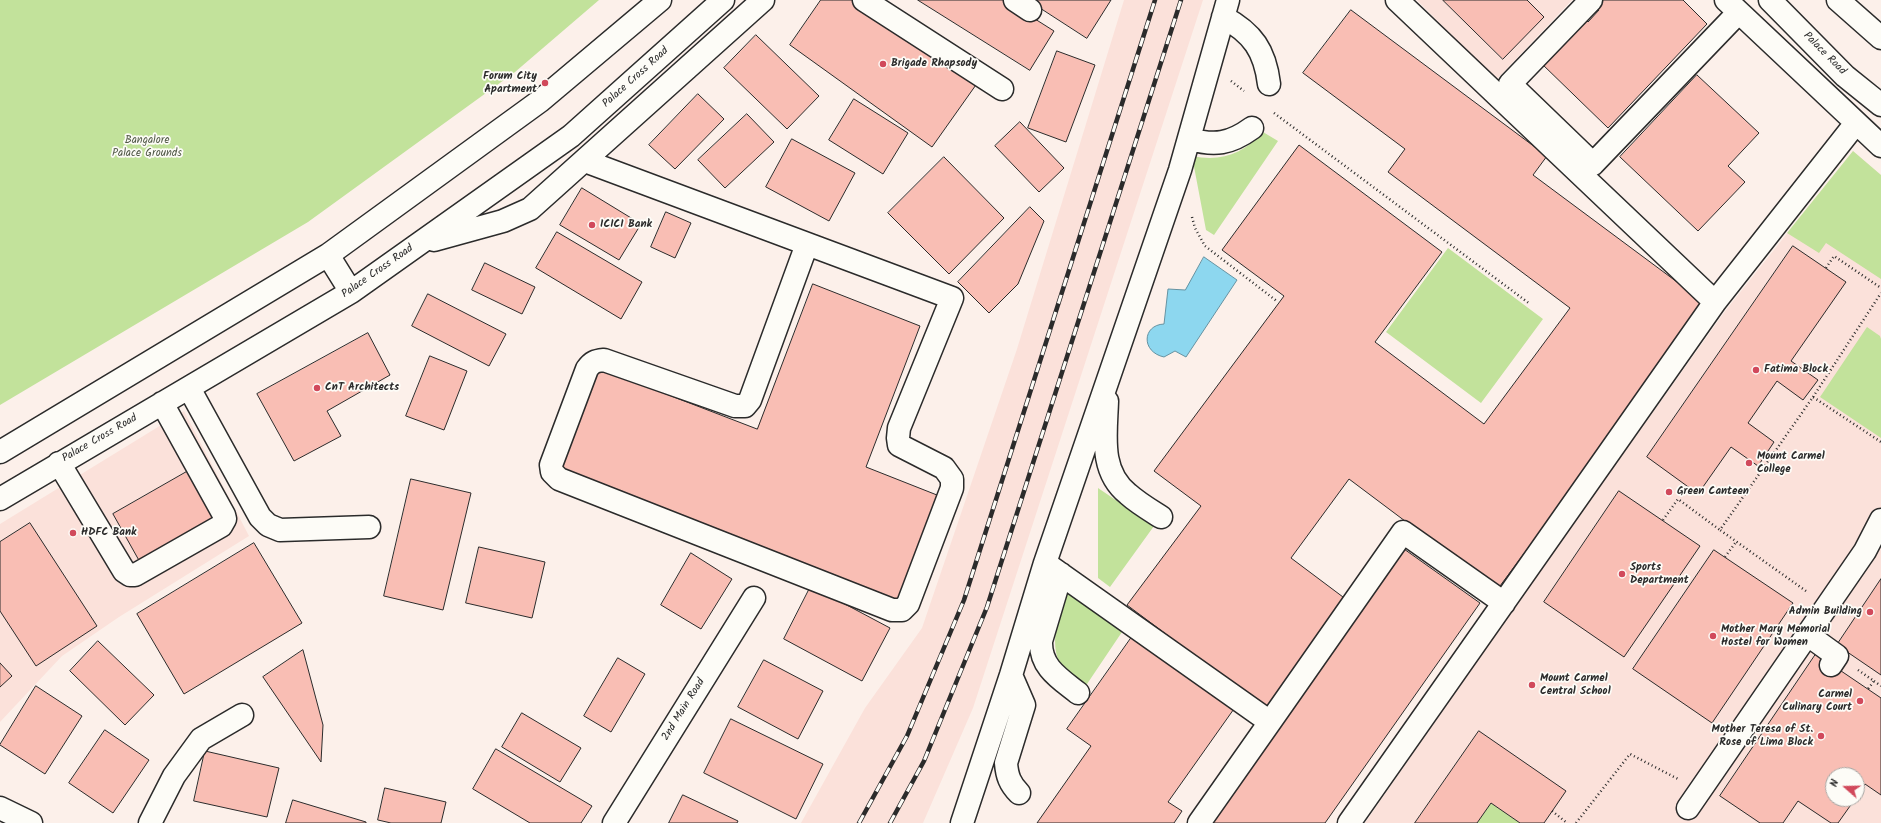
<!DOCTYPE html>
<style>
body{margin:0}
#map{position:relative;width:1881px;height:823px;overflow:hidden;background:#fcf0ea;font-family:Kalam,sans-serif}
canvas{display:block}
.north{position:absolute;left:1825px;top:767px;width:40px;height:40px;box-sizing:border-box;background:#fdfcf7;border:1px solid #a9a8a5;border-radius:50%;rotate:290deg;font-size:11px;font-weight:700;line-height:16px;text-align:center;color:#2b2b2b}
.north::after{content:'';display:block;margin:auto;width:14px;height:18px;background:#d1495b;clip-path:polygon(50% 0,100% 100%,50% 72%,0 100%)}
</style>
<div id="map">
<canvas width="1881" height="823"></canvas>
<div class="north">N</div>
</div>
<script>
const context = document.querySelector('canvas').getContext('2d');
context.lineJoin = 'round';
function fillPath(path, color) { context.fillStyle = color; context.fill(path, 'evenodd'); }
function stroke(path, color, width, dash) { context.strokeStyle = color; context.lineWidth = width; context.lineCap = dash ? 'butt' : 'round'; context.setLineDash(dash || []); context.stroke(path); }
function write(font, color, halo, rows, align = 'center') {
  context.font = font + ' Kalam,sans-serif'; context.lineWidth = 3.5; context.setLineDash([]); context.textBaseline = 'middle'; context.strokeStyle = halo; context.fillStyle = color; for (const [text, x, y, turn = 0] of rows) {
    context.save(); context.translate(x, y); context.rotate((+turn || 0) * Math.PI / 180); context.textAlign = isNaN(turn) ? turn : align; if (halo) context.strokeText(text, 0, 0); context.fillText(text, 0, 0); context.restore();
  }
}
fillPath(new Path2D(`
 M 1124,0 L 1203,0 L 973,708 L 923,823 L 801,823 L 865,708 L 922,628 L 1017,349 Z
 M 1417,0 L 1572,0 L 1496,80 Z
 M 1853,151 L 1881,175 L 1881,823 L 1365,823 L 1508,615 L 1726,310 ZM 1833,775 L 1857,775 L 1857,799 L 1833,799 Z
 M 184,411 L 249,536 L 119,617 L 62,656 L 0,722 L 0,524 Z`), '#fbe1da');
fillPath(new Path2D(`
 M 0,0 L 599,0 L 515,72 L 308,222 L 0,405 Z
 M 1263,132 L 1278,141 L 1214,235 L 1206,230 L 1192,156 C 1221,162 1243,154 1263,132 Z
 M 1853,151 L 1881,175 L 1881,279 L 1826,243 L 1819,253 L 1787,233 Z
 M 1448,248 L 1543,319 L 1481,403 L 1386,332 Z
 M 1867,327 L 1880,336 L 1881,339 L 1881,438 L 1820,397 Z
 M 1098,488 L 1154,526 L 1110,587 L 1098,578 Z
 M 1066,589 L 1124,629 L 1085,687 C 1079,682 1070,677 1065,671 C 1046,649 1059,613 1066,589 Z
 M 1491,803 L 1520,823 L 1477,823 Z`), '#c2e29b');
const water = new Path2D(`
 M 1204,257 L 1237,280 L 1186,357 L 1175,351 L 1164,357 C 1141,352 1142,325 1164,324 L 1168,289 L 1185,290 Z`);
fillPath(water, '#8dd7ef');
stroke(water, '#6692a1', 1);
const building = new Path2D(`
 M 821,0 L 854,0 L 978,82 L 932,147 L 790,45 Z
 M 918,0 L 1005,0 L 1054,31 L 1030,70 Z
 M 1028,0 L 1111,0 L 1087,38 Z
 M 1443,0 L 1527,0 L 1544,17 L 1503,59 Z
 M 1602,0 L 1683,0 L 1707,24 L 1608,128 L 1541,63 L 1584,18 L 1588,22 L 1599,10 L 1596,7 Z
 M 1351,10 L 1547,156 L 1533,175 L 1708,305 L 1497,590 L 1349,479 L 1291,558 L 1347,600 L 1266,709 L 1127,605 L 1201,506 L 1154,471 L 1284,296 L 1222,250 L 1299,145 L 1442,252 L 1375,342 L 1484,424 L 1570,308 L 1388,172 L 1405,149 L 1303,73 Z
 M 756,35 L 819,96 L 787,129 L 724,68 Z
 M 1057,51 L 1095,65 L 1066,142 L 1028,128 Z
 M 1697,75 L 1759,133 L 1728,166 L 1745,182 L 1698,231 L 1620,157 Z
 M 698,94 L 724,119 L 675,169 L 649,145 Z
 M 854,99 L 908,133 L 883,174 L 829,140 Z
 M 747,114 L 774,142 L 725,188 L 698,160 Z
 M 1020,122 L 1064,168 L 1039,192 L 995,146 Z
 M 792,139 L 855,173 L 829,221 L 766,187 Z
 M 944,157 L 1004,218 L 949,274 L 888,213 Z
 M 582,188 L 641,224 L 619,260 L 560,225 Z
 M 1030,207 L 1044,221 L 1018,284 L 989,313 L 958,282 Z
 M 666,212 L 691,223 L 675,258 L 651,247 Z
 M 557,232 L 642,282 L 621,319 L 536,268 Z
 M 1793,246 L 1846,282 L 1791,361 L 1818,380 L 1803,400 L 1777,381 L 1748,423 L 1774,442 L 1758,466 L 1731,447 L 1698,494 L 1647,457 Z
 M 485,263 L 535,287 L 522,314 L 472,290 Z
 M 813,284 L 920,326 L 866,467 L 942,497 L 900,605 L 555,472 L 596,367 L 757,429 Z
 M 428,294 L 506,334 L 489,366 L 412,326 Z
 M 368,333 L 390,375 L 327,411 L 341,436 L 294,461 L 257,394 Z
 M 430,356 L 467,371 L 444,430 L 406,416 Z
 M 190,470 L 218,520 L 141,564 L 113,514 Z
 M 411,479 L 471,493 L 443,610 L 384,596 Z
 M 1619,491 L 1700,546 L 1624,657 L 1544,602 Z
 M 30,523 L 97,626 L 36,666 L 0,611 L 0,542 Z
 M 254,543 L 302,623 L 184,694 L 137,614 Z
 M 479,547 L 545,562 L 532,618 L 466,603 Z
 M 1404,549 L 1480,603 L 1325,823 L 1212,823 Z
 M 1714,550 L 1793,603 L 1712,723 L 1633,669 Z
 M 691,553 L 732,579 L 701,629 L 661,605 Z
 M 1881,579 L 1881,675 L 1837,645 Z
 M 811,586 L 890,628 L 862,681 L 784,639 Z
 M 1134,634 L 1236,706 L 1168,802 L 1182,811 L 1174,823 L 1037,823 L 1091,746 L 1067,729 Z
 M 98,641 L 154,695 L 125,725 L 70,671 Z
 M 303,650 L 323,725 L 321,762 L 263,677 Z
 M 1816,654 L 1881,698 L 1881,795 L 1865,784 L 1857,796 L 1857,775 L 1833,775 L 1833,799 L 1855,799 L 1838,823 L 1831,823 L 1798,801 L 1783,823 L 1760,823 L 1720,796 Z
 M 618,658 L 645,674 L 611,732 L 584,716 Z
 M 764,660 L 823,691 L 798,739 L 738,707 Z
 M 0,663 L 12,676 L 0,687 Z
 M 36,686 L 82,716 L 45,774 L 0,745 Z
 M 522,713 L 581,748 L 560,782 L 502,747 Z
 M 731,719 L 823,764 L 796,819 L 704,773 Z
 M 105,730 L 149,760 L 113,813 L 69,783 Z
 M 1479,731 L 1566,791 L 1544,823 L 1520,823 L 1491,803 L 1477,823 L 1415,823 Z
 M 496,749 L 592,806 L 581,823 L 530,823 L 473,789 Z
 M 205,751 L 279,768 L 267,817 L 194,801 Z
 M 385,788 L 446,802 L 441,823 L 391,823 L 378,820 Z
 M 683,795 L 738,821 L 737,823 L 669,823 Z
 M 293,800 L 366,822 L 366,823 L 286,823 Z`);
fillPath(building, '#f9beb4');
stroke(building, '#2b2b2b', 1);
const minor = new Path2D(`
 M 864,0 L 1002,89
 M 1015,0 L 1030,10
 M 1397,0 L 1715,302
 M 1591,0 L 1510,84 L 1593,164 L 1738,13
 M 1726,0 L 1881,146
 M 1770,0 L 1845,76 L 1881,105
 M 1838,0 L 1881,38
 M 1223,17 C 1253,33 1265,51 1269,84
 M 1189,139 C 1215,146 1230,144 1252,128
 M 585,161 L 952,298 L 899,428 L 898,438 L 899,445 L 944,468 L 952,479 L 952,488 L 908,604 L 902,610 L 892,610 L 559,479 L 552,472 L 551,465 L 587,369 C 592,362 595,361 604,360 L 735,406 L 745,406 L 750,400 L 807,244
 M 434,240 L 503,221 L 530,209 L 763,0
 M 328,255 L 351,292
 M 189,388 L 260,517 L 268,525 L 280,530 L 369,527
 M 1107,401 C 1106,434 1099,471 1128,494 C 1138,503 1150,510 1161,517
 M 0,452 L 328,255 L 540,101 L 660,0
 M 59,463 L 124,571 L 130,575 L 135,575 L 221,526 L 225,519 L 224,515 L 162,403
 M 0,499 L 351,292 L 571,136 L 723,0
 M 1045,563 L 1270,722 L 1199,823
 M 1061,574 L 1041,641 C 1040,667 1059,678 1078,693
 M 1808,635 L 1837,656 L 1831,665
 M 1011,675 L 1024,705 L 1006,763 C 1007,776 1010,784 1019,793
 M 1270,722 L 1403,532 L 1504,603
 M 0,808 L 31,823
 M 1688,808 L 1865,551 L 1881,520
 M 150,823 L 174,776 L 201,739 L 242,715
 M 614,823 L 754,598
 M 962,823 L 1011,675 L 1045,563 L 1180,170 L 1228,0
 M 1349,823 L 1715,302 L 1856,123`);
stroke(minor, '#2b2b2b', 25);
stroke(new Path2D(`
 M 1231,81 L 1244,91
 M 1274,113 L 1530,304
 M 1192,217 L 1195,228 L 1205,246 L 1278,302
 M 1826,268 L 1834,256 L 1881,288
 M 1813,397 L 1881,293
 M 1663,520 L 1678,499 L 1720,530
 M 1725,557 L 1736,542
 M 1806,591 L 1720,530 L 1813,397 L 1881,442
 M 1858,670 L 1874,681 L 1868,689
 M 1874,681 L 1881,686
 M 1552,811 L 1567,823
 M 1576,823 L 1630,754 L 1678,779`), '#2b2b2b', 2.5, [1, 3]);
stroke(minor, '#fdfcf7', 22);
const rail = new Path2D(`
 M 859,823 L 907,736 L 964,600 L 1155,0
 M 890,823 L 924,761 L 987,607 L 1181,0`);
stroke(rail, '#2b2b2b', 4.5);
stroke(rail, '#fdfcf7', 3, [9]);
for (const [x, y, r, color] of [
 [883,64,4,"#d1495b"],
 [545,83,4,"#d1495b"],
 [592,225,4,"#d1495b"],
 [1756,370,4,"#d1495b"],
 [317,388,4,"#d1495b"],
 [1749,463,4,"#d1495b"],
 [1669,492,4,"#d1495b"],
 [73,533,4,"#d1495b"],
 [1622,574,4,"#d1495b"],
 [1870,612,4,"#d1495b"],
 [1713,636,4,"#d1495b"],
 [1532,685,4,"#d1495b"],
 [1860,701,4,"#d1495b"],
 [1821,736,4,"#d1495b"]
]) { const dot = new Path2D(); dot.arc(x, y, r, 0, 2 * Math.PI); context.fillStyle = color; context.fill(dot); stroke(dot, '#fdfcf7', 1.5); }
write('11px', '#2b2b2b', '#fdfcf7', [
 ["Palace Road",1824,54,45],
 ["Palace Cross Road",636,78,-42],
 ["Palace Cross Road",378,272,-35],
 ["Palace Cross Road",100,439,-30],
 ["2nd Main Road",684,710,-58]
]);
write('bold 11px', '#2b2b2b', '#fdfcf7', [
 ["Brigade Rhapsody",891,64],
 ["Forum City",537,77,"right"],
 ["Apartment",537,90,"right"],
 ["ICICI Bank",600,225],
 ["Fatima Block",1764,370],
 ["CnT Architects",325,388],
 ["Mount Carmel",1757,457],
 ["College",1757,470],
 ["Green Canteen",1677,492],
 ["HDFC Bank",81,533],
 ["Sports",1630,568],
 ["Department",1630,581],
 ["Admin Building",1862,612,"right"],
 ["Mother Mary Memorial",1721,630],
 ["Hostel for Women",1721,643],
 ["Mount Carmel",1540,679],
 ["Central School",1540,692],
 ["Carmel",1852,695,"right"],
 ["Culinary Court",1852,708,"right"],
 ["Mother Teresa of St.",1813,730,"right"],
 ["Rose of Lima Block",1813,743,"right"]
], 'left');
write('11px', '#515947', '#fdfcf7', [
 ["Bangalore",147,141],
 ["Palace Grounds",147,154]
]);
</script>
